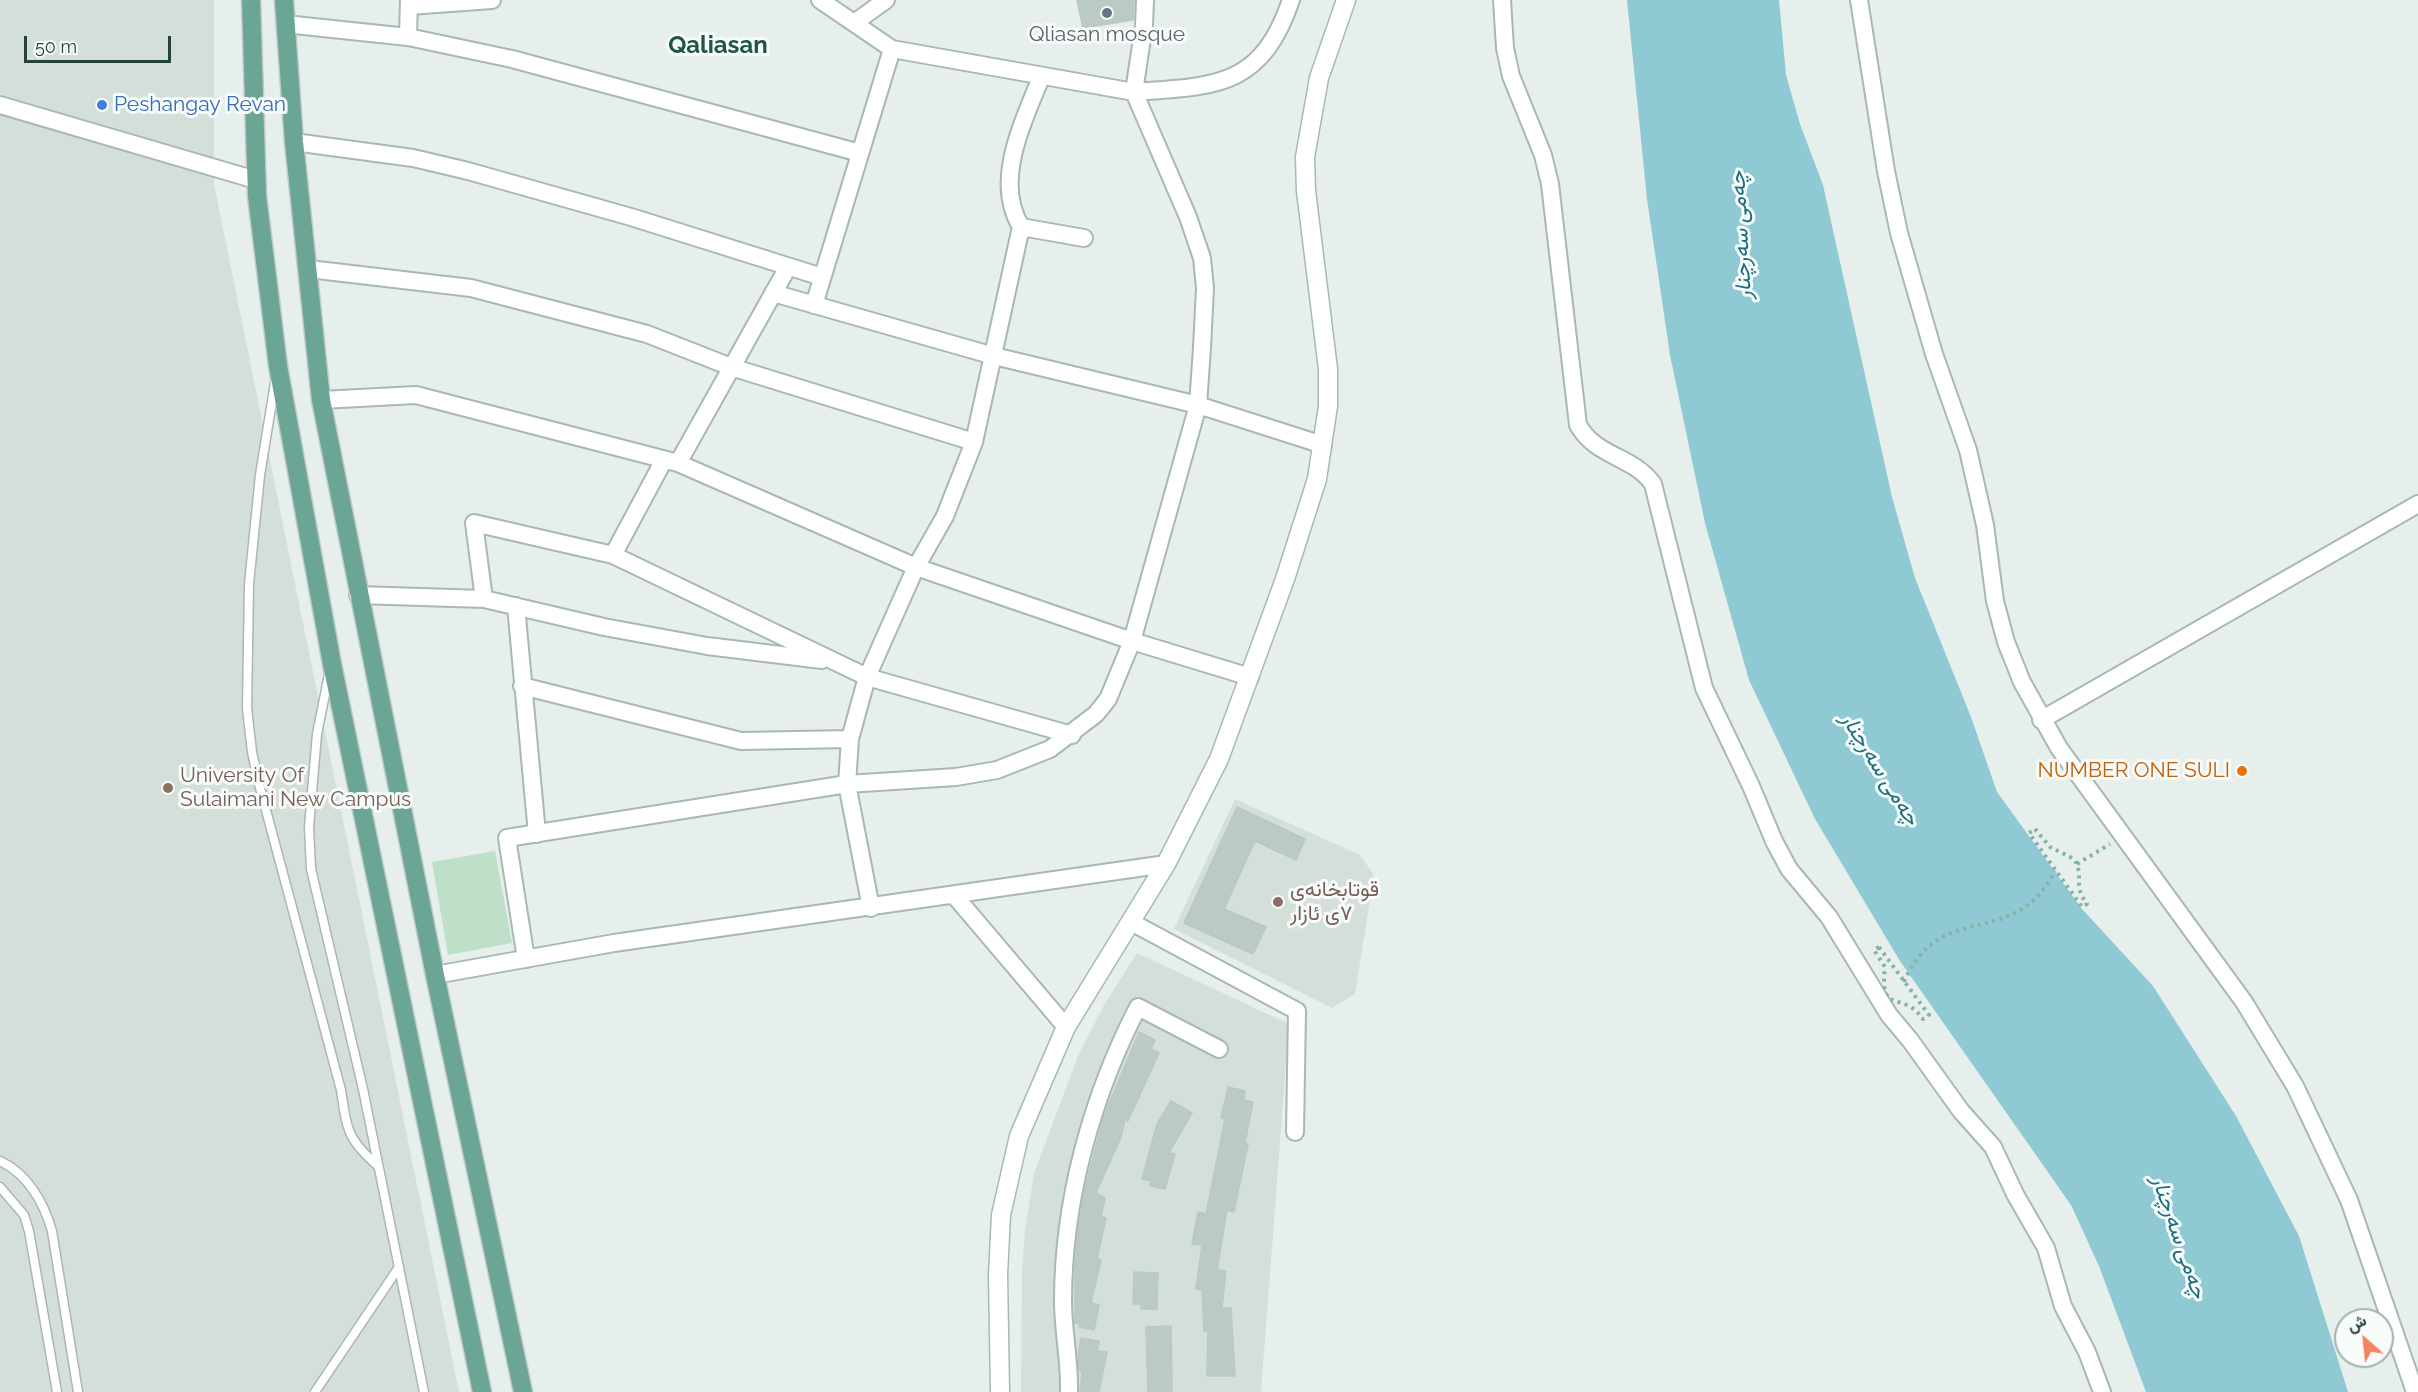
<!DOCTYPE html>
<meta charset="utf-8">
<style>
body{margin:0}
#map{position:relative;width:2418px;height:1392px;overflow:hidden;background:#e6efeb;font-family:Raleway,Vazirmatn,sans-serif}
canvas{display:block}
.north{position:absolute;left:2334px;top:1308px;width:60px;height:60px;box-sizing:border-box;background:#f7fbf9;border:2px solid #a3b1ad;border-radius:50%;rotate:333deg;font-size:16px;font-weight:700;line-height:24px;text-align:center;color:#24423a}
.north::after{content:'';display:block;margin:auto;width:21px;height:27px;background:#f4845f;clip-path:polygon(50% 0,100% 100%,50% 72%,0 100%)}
.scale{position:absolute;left:24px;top:36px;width:147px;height:27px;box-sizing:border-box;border:3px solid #24423a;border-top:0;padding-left:8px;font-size:18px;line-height:21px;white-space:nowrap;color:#24423a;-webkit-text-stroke:4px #f7fbf9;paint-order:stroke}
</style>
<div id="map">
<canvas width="2418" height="1392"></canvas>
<div class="north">ش</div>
<div class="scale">50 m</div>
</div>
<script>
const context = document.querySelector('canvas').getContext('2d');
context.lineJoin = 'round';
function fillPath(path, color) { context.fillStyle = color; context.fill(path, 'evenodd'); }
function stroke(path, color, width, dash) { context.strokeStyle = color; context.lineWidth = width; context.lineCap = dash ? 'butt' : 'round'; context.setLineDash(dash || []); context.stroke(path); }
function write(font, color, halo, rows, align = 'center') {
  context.font = font + ' Raleway,Vazirmatn,sans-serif'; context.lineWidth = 6; context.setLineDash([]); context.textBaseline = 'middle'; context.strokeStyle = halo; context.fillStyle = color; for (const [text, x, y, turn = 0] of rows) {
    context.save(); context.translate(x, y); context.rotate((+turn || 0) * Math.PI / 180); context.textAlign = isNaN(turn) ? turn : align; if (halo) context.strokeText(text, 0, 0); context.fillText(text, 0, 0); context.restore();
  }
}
fillPath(new Path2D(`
 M 0,0 L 214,0 L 214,184 L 459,1392 L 0,1392 Z
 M 1235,799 L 1360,855 L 1374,875 L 1355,994 L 1332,1008 L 1174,929 Z
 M 1137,953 L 1289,1024 L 1261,1392 L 1021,1392 L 1022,1270 L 1025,1230 L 1034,1173 L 1078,1056 L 1104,1005 Z`), '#d4dfda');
fillPath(new Path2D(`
 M 495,851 L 512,943 L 448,955 L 432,862 Z`), '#bfe0c8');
fillPath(new Path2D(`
 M 1627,0 L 1779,0 L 1786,75 L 1800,124 L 1823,185 L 1892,497 L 1915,578 L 1971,717 L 1997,792 L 2082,909 L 2153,986 L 2236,1116 L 2299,1236 L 2348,1392 L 2146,1392 L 2099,1266 L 2071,1205 L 1900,961 L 1815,819 L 1749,680 L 1705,523 L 1670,355 L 1647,199 Z`), '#8ec9d4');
const building = new Path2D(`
 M 1077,0 L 1134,0 L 1133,20 L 1083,28 Z
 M 1237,807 L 1305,839 L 1296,860 L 1255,841 L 1224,909 L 1266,927 L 1253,954 L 1184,923 Z
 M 1139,1032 L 1155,1040 L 1151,1049 L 1159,1053 L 1128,1121 L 1125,1119 L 1121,1137 L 1096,1193 L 1105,1198 L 1101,1217 L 1106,1218 L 1097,1259 L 1101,1260 L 1091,1303 L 1099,1305 L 1094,1330 L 1079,1327 L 1080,1324 L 1075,1323 L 1075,1264 L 1079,1226 L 1085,1189 L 1104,1116 Z
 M 1228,1087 L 1245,1091 L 1244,1100 L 1253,1102 L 1245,1143 L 1248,1144 L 1234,1212 L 1227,1210 L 1217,1270 L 1226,1271 L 1222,1308 L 1231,1308 L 1235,1376 L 1207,1376 L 1208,1331 L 1204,1331 L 1202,1290 L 1196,1289 L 1202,1245 L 1192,1244 L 1198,1212 L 1206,1214 L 1225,1119 L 1221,1118 Z
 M 1171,1101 L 1192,1113 L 1169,1153 L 1175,1154 L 1165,1189 L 1150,1186 L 1151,1181 L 1142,1179 L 1157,1124 Z
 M 1134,1272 L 1158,1273 L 1157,1309 L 1141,1309 L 1141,1304 L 1133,1304 Z
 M 1171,1326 L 1172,1392 L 1148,1392 L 1146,1327 Z
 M 1081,1338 L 1099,1341 L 1097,1351 L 1107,1352 L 1099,1392 L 1080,1392 L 1082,1371 L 1079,1370 L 1078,1356 Z`);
fillPath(building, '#bbcac4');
stroke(building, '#b8c9c2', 1.5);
const lane = new Path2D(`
 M 275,383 L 260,475 L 249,584 L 247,708 L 252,752 L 259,784 L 341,1090 C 347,1130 347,1139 378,1166
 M 329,674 L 317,734 L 309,827 L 311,869 L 363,1089 L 424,1392
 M 0,1161 C 28,1174 44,1203 52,1231 L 78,1392
 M 0,1187 L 24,1215 L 29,1231 L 57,1392
 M 315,1392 L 399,1267`);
const street = new Path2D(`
 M 820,0 L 892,49 L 1134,92 L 1144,25 L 1145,0
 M 1502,0 L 1505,48 L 1511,76 L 1543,155 L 1550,184 L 1578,425 C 1597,458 1632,455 1653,484 L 1704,688 L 1751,786 L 1774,841 L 1789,869 L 1829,917 L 1889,1015 L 1910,1040 L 1961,1111 L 1993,1147 L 2015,1194 L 2046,1248 L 2063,1306 L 2087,1352 L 2102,1392
 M 1859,0 L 1886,171 L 1899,233 L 1934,354 L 1968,450 L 1985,525 L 1995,601 L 2006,642 L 2022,682 L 2059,748 L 2244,1002 L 2295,1086 L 2349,1200 L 2415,1392
 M 409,6 L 492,0
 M 854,23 L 886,0
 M 285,24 L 408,37 L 512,59 L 860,153
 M 408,37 L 409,0
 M 0,105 L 256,180
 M 294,142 L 413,158 L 468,171 L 631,217 L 822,277
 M 1021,227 L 1084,238
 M 309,269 L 471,288 L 647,334 L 731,367 L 974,442
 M 773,293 L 994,356 L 1198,405 L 1323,445
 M 814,305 L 892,49
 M 321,400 L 416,395 L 678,463 L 916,567 L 1132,641 L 1250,677
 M 678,463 L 788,267
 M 613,555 L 664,460
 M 358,595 L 484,599 L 604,627 L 707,646 L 822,660
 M 484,599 L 474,523 L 613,555 L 867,677 L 1072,735
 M 516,606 L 537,834
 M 522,686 L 741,741 L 850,739
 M 2041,720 L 2418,504
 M 954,895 L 1066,1027
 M 871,908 L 847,784 L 850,739 L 867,677 L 916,567 L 945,516 L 974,442 L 1021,227 C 993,181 1023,123 1041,77
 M 1131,922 L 1297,1011 L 1295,1132
 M 526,959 L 507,838 L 847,784 L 956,777 L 997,770 L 1050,749 L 1096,714 L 1108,699 L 1132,641 L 1198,405 L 1202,348 L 1205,288 L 1202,258 L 1188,217 L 1134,92 C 1216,86 1261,88 1291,0
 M 435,975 L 614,943 L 1166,864
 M 1069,1392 C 1070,1361 1063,1332 1063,1301 C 1063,1200 1092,1096 1138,1007 L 1219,1049`);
const secondary = new Path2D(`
 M 1000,1392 L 998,1274 L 1001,1215 L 1019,1136 L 1066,1027 L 1166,864 L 1219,759 L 1285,579 L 1317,479 L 1328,406 L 1328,369 L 1306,191 L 1305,157 L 1319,78 L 1346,0`);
const primary = new Path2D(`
 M 251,0 L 257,196 L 278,366 L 332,664 L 482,1392
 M 284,0 L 294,142 L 321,400 L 435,975 L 523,1392`);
stroke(lane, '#a8b8b2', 11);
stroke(street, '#a8b8b2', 20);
stroke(secondary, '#a4bbb3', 21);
stroke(primary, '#c2cac8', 21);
stroke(new Path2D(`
 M 2035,829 L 2050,847 L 2074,859 C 2085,877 2072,884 2087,904 L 2082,907 L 2029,833 Z
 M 2077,864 L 2110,844
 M 1879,947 L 1929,1015 L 1923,1019 C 1902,989 1879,1017 1885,967 L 1874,950 Z
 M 1904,982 C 1942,896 2013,953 2055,871`), '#86b3a5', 4, [3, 4.5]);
stroke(lane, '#fff', 8);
stroke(street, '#fff', 16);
stroke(secondary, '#fff', 18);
stroke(primary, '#6aa596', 18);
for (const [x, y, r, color] of [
 [1107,13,6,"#6b7280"],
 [102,105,6,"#3f7fe0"],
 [2242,771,6,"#e8710a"],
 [168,788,6,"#8d6e63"],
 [1278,902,6,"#8d6e63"]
]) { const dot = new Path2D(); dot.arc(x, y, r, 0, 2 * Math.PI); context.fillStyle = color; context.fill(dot); stroke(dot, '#f7fbf9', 2); }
write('21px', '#5b616d', '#f7fbf9', [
 ["Qliasan mosque",1107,35]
]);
write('21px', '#366cbe', '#f7fbf9', [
 ["Peshangay Revan",114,105]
], 'left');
write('21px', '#c56008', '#f7fbf9', [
 ["NUMBER ONE SULI",2230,771]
], 'right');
write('21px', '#785e54', '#f7fbf9', [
 ["University Of",180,776],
 ["Sulaimani New Campus",180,800],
 ["قوتابخانەی",1290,890],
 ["٧ی ئازار",1290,914]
], 'left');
write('italic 22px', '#1c6f80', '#f7fbf9', [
 ["چەمی سەرچنار",1741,235,-93],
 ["چەمی سەرچنار",1880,769,58],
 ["چەمی سەرچنار",2179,1237,71]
]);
write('bold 24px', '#1f5548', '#f7fbf9', [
 ["Qaliasan",718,46]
]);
</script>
